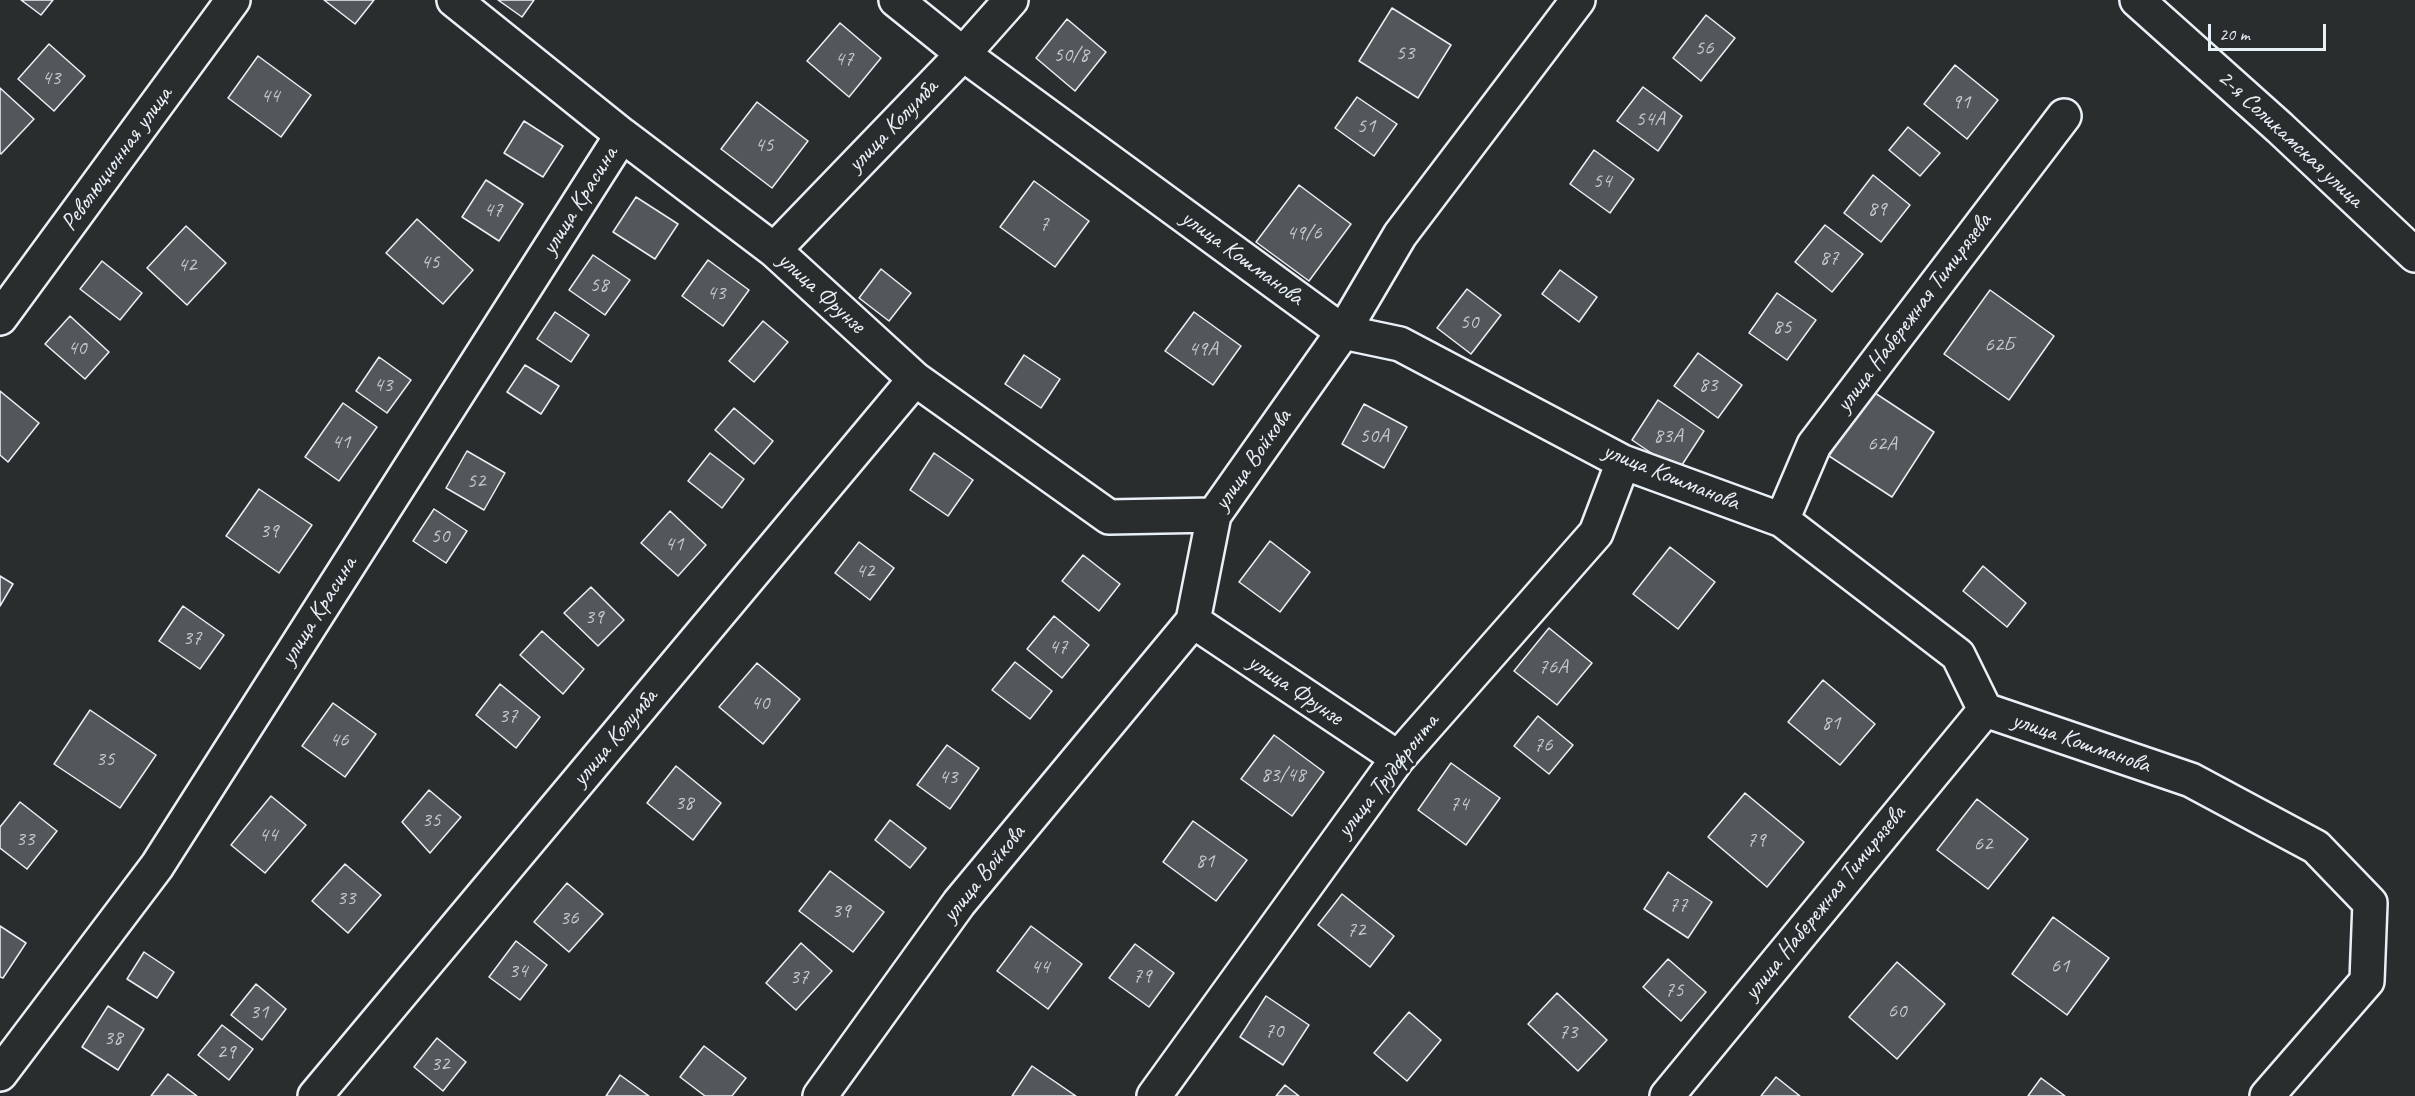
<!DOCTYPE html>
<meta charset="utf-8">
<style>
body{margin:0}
#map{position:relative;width:2415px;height:1096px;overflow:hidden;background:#2a2d2e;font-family:Caveat,sans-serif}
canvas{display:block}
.scale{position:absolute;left:2208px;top:24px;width:118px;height:27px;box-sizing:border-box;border:3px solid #e8f1f8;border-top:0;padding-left:8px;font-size:18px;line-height:21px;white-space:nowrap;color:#e8f1f8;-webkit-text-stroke:4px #2a2d2e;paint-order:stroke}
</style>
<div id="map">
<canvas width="2415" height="1096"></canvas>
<div class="scale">20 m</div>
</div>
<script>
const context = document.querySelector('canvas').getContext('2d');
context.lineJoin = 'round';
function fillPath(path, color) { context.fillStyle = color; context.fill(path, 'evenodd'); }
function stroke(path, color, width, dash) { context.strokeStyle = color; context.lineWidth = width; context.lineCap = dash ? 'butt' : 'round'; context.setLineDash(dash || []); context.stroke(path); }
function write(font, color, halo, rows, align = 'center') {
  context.font = font + ' Caveat,sans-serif'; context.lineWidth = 6; context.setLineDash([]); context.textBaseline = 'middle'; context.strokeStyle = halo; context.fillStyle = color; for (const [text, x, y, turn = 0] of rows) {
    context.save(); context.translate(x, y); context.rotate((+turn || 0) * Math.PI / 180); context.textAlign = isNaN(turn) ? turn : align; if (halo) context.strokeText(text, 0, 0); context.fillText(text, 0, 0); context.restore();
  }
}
const building = new Path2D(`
 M 21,0 L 53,0 L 41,15 Z
 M 324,0 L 374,0 L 355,24 Z
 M 498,0 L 534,0 L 522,17 Z
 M 1392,8 L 1451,45 L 1418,98 L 1359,61 Z
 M 1706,15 L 1735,38 L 1701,81 L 1673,58 Z
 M 1067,19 L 1106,52 L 1075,91 L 1036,58 Z
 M 840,23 L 881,58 L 849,97 L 807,61 Z
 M 49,44 L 85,76 L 54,111 L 18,79 Z
 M 258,56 L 311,95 L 281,137 L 228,98 Z
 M 1955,65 L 1998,100 L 1967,139 L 1924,104 Z
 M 1643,87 L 1682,116 L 1658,151 L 1617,121 Z
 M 0,88 L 34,119 L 1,154 L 0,153 Z
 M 1357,97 L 1397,124 L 1374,156 L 1335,128 Z
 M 757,102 L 808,141 L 772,188 L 721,149 Z
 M 524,121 L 563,146 L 543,177 L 504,153 Z
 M 1908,127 L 1940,153 L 1920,176 L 1889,150 Z
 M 1594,150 L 1634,179 L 1610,213 L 1570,184 Z
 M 1873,175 L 1910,205 L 1881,242 L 1844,213 Z
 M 486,180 L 523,204 L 499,241 L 462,217 Z
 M 1034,181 L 1089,221 L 1055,267 L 1000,227 Z
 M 1299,185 L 1351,224 L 1309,281 L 1256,242 Z
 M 636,197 L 678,224 L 655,259 L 613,232 Z
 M 417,219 L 473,270 L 443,304 L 386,253 Z
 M 1825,225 L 1863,254 L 1832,292 L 1795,262 Z
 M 186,226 L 226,263 L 187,305 L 147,268 Z
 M 593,255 L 630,280 L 605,315 L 569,290 Z
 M 708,260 L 749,290 L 723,326 L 682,296 Z
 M 102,261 L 142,293 L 120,320 L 80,289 Z
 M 881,269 L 911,293 L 889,321 L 859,298 Z
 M 1560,270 L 1597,297 L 1579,322 L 1542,294 Z
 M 1467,289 L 1501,315 L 1471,354 L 1437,328 Z
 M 1990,290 L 2054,336 L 2009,400 L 1944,354 Z
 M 1777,293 L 1816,320 L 1787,360 L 1749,333 Z
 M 555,312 L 589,335 L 571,362 L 537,339 Z
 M 1194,312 L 1241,346 L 1213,385 L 1165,351 Z
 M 70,316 L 109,352 L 85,379 L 45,344 Z
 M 763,321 L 788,342 L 754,382 L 729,361 Z
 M 1698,353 L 1742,385 L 1718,418 L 1674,386 Z
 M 1024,355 L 1060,379 L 1041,408 L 1005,384 Z
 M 379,357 L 411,380 L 387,413 L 356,391 Z
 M 525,365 L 559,386 L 541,414 L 507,392 Z
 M 0,391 L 39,423 L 8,462 L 0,455 Z
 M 1872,391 L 1934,432 L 1892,497 L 1829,456 Z
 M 1658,400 L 1704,431 L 1678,471 L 1632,440 Z
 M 343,403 L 377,427 L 339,481 L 305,457 Z
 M 1364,404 L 1407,427 L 1384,468 L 1342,444 Z
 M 734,408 L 773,441 L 754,464 L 715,430 Z
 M 467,451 L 505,473 L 484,510 L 446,488 Z
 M 710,453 L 744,479 L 722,508 L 688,481 Z
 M 934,453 L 973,480 L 948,516 L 910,490 Z
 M 259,489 L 312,525 L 279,573 L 226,536 Z
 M 434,509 L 467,531 L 446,563 L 413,541 Z
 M 670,511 L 706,545 L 678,576 L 641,543 Z
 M 1270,541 L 1310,572 L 1280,612 L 1239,582 Z
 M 859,542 L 894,568 L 870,600 L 835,573 Z
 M 1670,547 L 1715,582 L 1678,629 L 1633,594 Z
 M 1083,555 L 1120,584 L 1099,611 L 1062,581 Z
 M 1983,566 L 2026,603 L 2007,627 L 1963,591 Z
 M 0,576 L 13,584 L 0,606 Z
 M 591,587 L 624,620 L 598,646 L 564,613 Z
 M 183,606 L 224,635 L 200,669 L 159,641 Z
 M 1054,616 L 1089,645 L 1062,678 L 1027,649 Z
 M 1549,628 L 1592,663 L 1557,705 L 1514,671 Z
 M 542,631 L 584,669 L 563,694 L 520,655 Z
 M 1015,662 L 1052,691 L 1030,719 L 992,690 Z
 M 757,663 L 800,699 L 763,744 L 719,707 Z
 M 1823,680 L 1875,724 L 1840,765 L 1788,722 Z
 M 500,684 L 540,717 L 516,748 L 476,715 Z
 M 333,703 L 376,734 L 345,777 L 302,746 Z
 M 90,710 L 156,755 L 120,808 L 54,764 Z
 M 1538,716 L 1573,745 L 1549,774 L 1514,746 Z
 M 1274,735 L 1324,772 L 1292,816 L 1241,779 Z
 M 947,745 L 979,768 L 950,809 L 917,785 Z
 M 1451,763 L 1500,798 L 1466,845 L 1418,810 Z
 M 676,766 L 721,803 L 693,840 L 647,803 Z
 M 429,790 L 461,817 L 430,853 L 402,822 Z
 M 1745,793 L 1804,842 L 1767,887 L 1708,837 Z
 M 271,796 L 306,825 L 265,873 L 231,845 Z
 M 1977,799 L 2028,839 L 1988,889 L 1937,850 Z
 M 20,802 L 57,831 L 27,869 L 0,848 L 0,827 Z
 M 890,820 L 926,848 L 910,868 L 875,840 Z
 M 1193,821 L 1247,860 L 1216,901 L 1163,862 Z
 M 345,864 L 381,895 L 348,933 L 312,901 Z
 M 830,871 L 884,912 L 853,952 L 799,911 Z
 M 1668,872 L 1712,902 L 1688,938 L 1644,909 Z
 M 567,883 L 603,914 L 569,952 L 534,922 Z
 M 1342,894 L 1394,936 L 1370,967 L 1318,925 Z
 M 2053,917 L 2109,958 L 2067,1015 L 2012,974 Z
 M 0,926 L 26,943 L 3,978 L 0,977 Z
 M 1031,926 L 1082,964 L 1048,1009 L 997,971 Z
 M 516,941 L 547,965 L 520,1000 L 489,977 Z
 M 801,943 L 832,971 L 796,1010 L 766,983 Z
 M 1135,944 L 1174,973 L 1149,1007 L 1109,978 Z
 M 144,952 L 174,972 L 157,998 L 127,979 Z
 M 1668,959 L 1706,992 L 1681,1021 L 1643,987 Z
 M 1897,962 L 1945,1004 L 1897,1059 L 1849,1017 Z
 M 256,984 L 286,1009 L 262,1040 L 231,1015 Z
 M 1557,993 L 1607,1040 L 1578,1071 L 1528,1024 Z
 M 1266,996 L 1309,1025 L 1283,1065 L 1240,1037 Z
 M 108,1006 L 144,1029 L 118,1070 L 82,1047 Z
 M 1409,1012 L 1441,1040 L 1407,1081 L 1374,1053 Z
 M 222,1025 L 253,1049 L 229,1080 L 198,1055 Z
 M 437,1038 L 466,1062 L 443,1091 L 414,1067 Z
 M 704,1046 L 746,1078 L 732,1096 L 705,1096 L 680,1077 Z
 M 1032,1066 L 1076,1096 L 1012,1096 Z
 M 168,1074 L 197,1096 L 151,1096 Z
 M 620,1075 L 649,1096 L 606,1096 Z
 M 1776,1077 L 1800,1096 L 1761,1096 Z
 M 2041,1078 L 2065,1096 L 2028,1096 Z
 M 1285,1085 L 1299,1096 L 1276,1096 Z`);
fillPath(building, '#535759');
stroke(building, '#e8f1f8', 1.5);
const minor = new Path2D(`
 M 454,0 L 622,135 L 774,250 L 915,379 L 1109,517 L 1214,515
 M 896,0 L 963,54 L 1343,332 L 1400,344 L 1623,462 L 1782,520 L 1958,655 L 1985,710 L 2191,780 L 2316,847 L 2370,903 L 2367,981 L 2267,1096
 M 774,250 L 963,54 L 1011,0
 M 0,318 L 233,0
 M 1782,520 L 1814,445 L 2064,116
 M 1193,621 L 1398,758
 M 0,1074 L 157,866 L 622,135
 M 315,1096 L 915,379
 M 820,1096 L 959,903 L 1193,621 L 1214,515 L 1343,332 L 1400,235 L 1578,0
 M 1154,1096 L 1398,758 L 1596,533 L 1623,462
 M 1667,1096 L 1985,710`);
const primary = new Path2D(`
 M 2137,0 L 2280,128 L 2415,255`);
stroke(minor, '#e8f1f8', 38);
stroke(primary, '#e8f1f8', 38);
stroke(minor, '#2a2d2e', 33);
stroke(primary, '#2a2d2e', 33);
write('21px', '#c3cad0', null, [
 ["56",1704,48],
 ["53",1405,53],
 ["50/8",1071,55],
 ["47",844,59],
 ["43",51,78],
 ["44",270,96],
 ["91",1961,102],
 ["54А",1650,119],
 ["51",1366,126],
 ["45",764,145],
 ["54",1602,181],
 ["89",1877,209],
 ["47",493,210],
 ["7",1044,224],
 ["49/6",1304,233],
 ["87",1829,258],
 ["45",430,262],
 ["42",187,265],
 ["58",599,285],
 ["43",716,293],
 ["50",1469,322],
 ["85",1782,327],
 ["62Б",1999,345],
 ["40",77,348],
 ["49А",1203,349],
 ["43",383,385],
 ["83",1708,385],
 ["50А",1374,436],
 ["83А",1668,436],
 ["41",341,442],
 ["62А",1882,444],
 ["52",476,481],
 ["39",269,531],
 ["50",440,536],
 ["41",674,544],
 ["42",865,571],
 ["39",594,617],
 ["37",192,638],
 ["47",1058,647],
 ["76А",1553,667],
 ["40",760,703],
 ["37",508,716],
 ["81",1831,723],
 ["46",339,740],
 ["76",1543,745],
 ["35",105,759],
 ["83/48",1283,775],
 ["43",948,777],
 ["38",684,803],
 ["74",1459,804],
 ["35",431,820],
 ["44",268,835],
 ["33",25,839],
 ["79",1756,840],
 ["62",1983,844],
 ["81",1205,861],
 ["33",346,898],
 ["77",1678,905],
 ["39",841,911],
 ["36",569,918],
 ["72",1356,930],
 ["61",2060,966],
 ["44",1040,967],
 ["34",518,971],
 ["79",1142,976],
 ["37",799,977],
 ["75",1674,990],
 ["60",1897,1011],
 ["31",259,1012],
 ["70",1274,1031],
 ["73",1568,1032],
 ["38",113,1038],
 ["29",226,1052],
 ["32",440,1064]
]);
write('24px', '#e8f1f8', '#2a2d2e', [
 ["улица Колумба",893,126,-46],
 ["2-я Соликамская улица",2290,139,43],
 ["Революционная улица",117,159,-54],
 ["улица Красина",580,201,-58],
 ["улица Кошманова",1242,258,36],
 ["улица Фрунзе",821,293,42],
 ["улица Набережная Тимирязева",1914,313,-53],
 ["улица Войкова",1253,460,-55],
 ["улица Кошманова",1671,477,22],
 ["улица Красина",319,611,-58],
 ["улица Фрунзе",1295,690,34],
 ["улица Колумба",615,738,-50],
 ["улица Кошманова",2081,743,19],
 ["улица Трудфронта",1388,776,-52],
 ["улица Войкова",984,874,-51],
 ["улица Набережная Тимирязева",1825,903,-51]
]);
</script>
